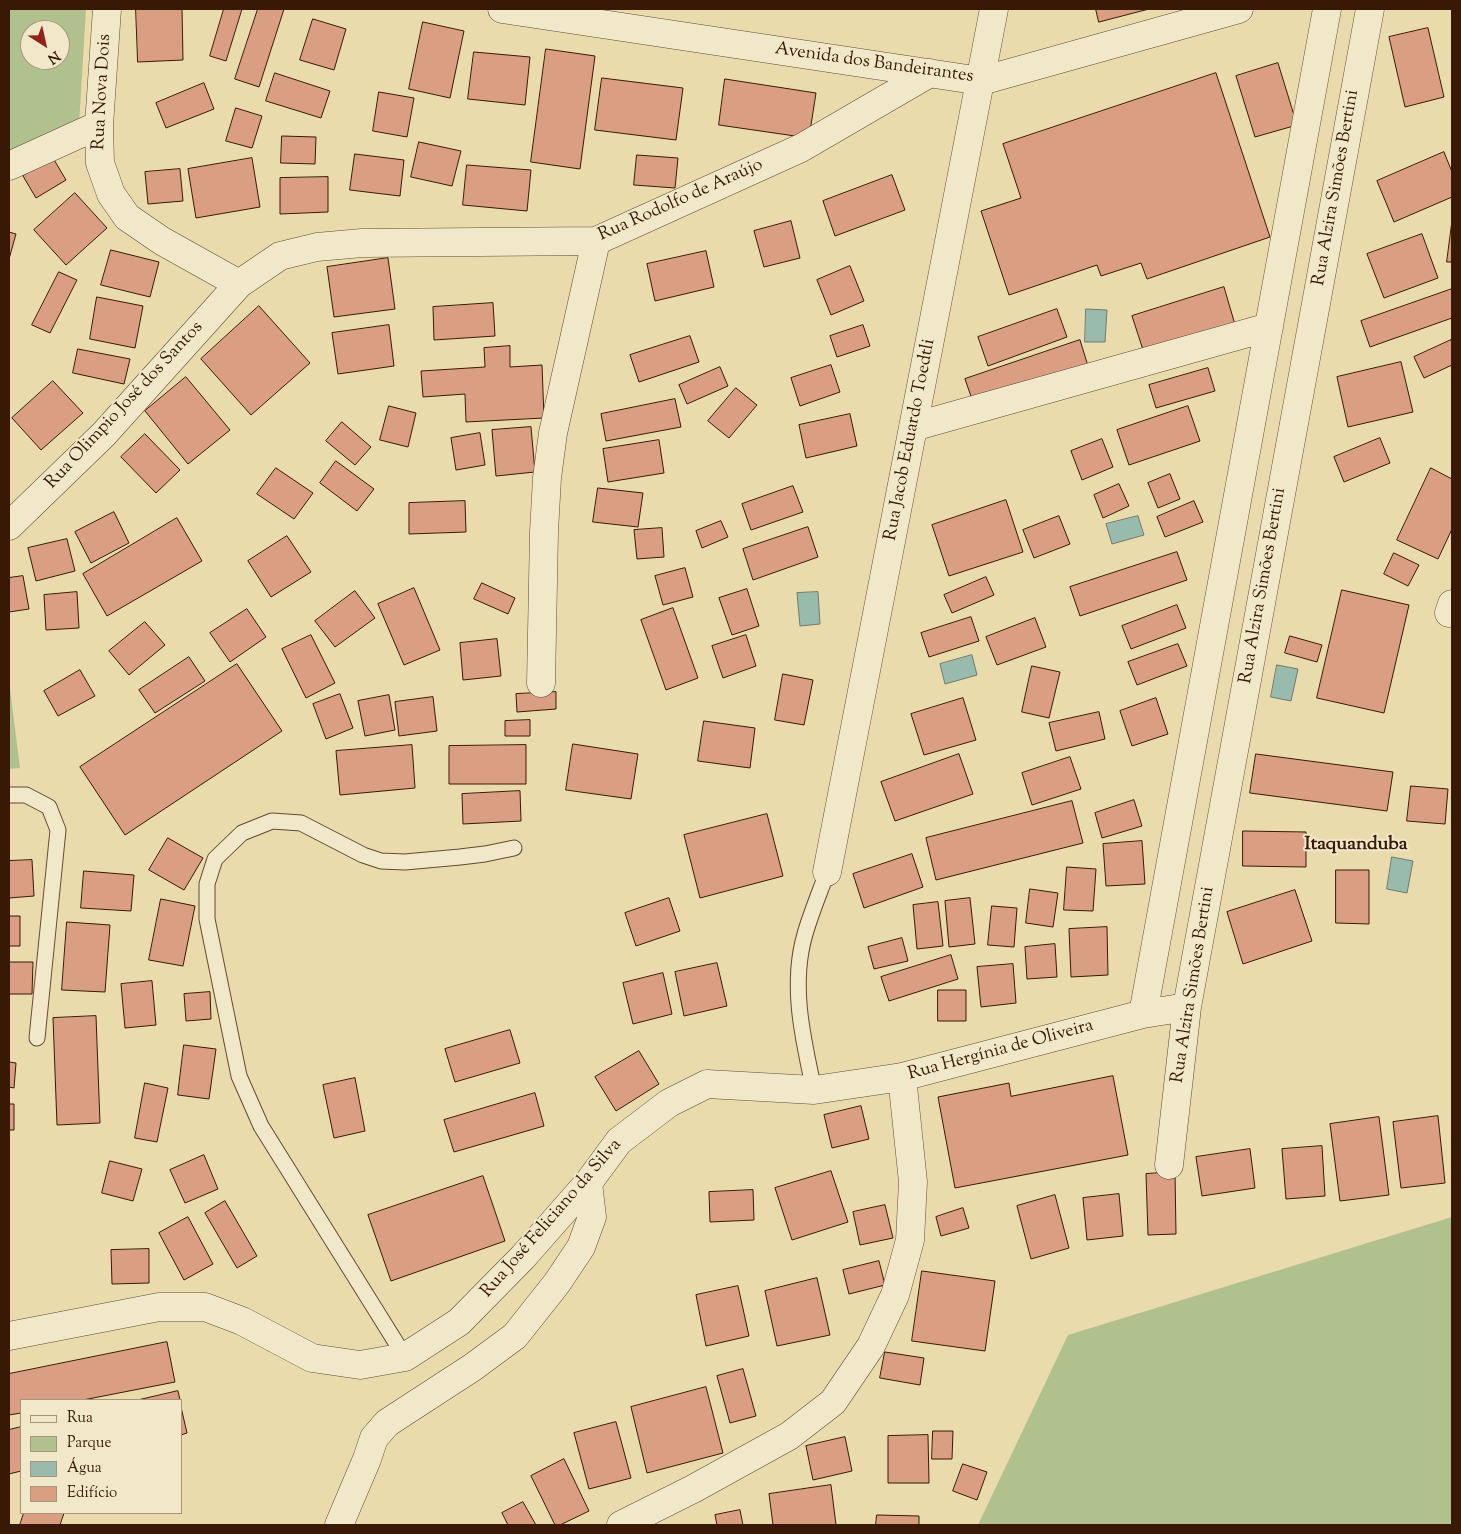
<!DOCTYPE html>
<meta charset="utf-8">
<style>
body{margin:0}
#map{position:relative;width:1461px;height:1534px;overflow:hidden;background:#eadbad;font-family:"Sorts Mill Goudy",serif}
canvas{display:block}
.frame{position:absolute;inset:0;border:10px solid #381905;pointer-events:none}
.legend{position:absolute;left:20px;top:1399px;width:162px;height:115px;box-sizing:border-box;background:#f1e8ca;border:1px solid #a7957b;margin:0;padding:6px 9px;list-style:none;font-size:15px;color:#381905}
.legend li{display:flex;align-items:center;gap:10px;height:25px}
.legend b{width:25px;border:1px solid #a7957b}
.north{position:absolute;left:20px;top:20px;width:50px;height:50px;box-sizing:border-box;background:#f1e8ca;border:1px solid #a7957b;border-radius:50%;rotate:145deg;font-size:14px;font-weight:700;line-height:20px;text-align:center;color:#381905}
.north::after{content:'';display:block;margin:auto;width:18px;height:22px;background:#8f2418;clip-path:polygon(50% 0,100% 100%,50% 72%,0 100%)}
</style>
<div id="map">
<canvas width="1461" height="1534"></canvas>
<div class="frame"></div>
<ul class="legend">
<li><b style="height:6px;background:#f1e8ca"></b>Rua</li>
<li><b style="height:14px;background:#b1c18e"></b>Parque</li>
<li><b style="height:14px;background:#98bbae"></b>Água</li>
<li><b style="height:14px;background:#da9f83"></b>Edifício</li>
</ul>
<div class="north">N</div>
</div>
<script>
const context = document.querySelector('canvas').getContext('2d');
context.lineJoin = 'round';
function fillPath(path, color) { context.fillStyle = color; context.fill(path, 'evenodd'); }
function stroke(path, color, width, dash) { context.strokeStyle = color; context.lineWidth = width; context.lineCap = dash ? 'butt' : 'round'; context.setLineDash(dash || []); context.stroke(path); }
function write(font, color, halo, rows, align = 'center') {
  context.font = font + ' "Sorts Mill Goudy",serif'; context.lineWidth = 4; context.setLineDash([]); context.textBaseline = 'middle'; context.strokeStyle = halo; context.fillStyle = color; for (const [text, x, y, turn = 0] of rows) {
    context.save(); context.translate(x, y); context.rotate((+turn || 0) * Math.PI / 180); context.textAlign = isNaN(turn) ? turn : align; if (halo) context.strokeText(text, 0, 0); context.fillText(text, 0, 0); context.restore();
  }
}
fillPath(new Path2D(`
 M 9,9 L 86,9 L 79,125 L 9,155 ZM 30,30 L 60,30 L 60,60 L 30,60 Z
 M 9,680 L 20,768 L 9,769 Z
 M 1452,1217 L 1452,1525 L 978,1525 L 1068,1335 Z`), '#b1c18e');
const water = new Path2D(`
 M 1086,309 L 1107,310 L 1105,342 L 1085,342 Z
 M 1138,516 L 1144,535 L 1112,544 L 1106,524 Z
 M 818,592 L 820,624 L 800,626 L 797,593 Z
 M 972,655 L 977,675 L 945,684 L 940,664 Z
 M 1277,665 L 1298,669 L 1291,701 L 1271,697 Z
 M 1392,857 L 1413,861 L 1407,893 L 1387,889 Z`);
fillPath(water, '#98bbae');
stroke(water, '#727a6a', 1);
const building = new Path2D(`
 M 136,9 L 182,9 L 183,60 L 138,62 Z
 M 224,9 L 242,9 L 226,61 L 210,56 Z
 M 258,9 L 284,9 L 259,87 L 235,79 Z
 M 1096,9 L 1149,9 L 1099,22 Z
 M 313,19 L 346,29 L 334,70 L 300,60 Z
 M 423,22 L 464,31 L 450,98 L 409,89 Z
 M 1428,28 L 1444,97 L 1405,107 L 1389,37 Z
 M 546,49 L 595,56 L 580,169 L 531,162 Z
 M 474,52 L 530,57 L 525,105 L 468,99 Z
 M 1278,63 L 1297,125 L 1255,137 L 1236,76 Z
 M 275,73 L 330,91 L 321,118 L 266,101 Z
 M 1216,73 L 1270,237 L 1147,279 L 1141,263 L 1101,276 L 1097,265 L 1009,295 L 981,211 L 1021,198 L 1003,144 Z
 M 602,78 L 683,88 L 676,140 L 595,130 Z
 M 725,79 L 816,93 L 809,138 L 719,125 Z
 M 204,83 L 214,109 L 166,128 L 156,103 Z
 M 379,92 L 414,98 L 407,137 L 373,131 Z
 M 236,108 L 262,116 L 252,148 L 226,141 Z
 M 282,136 L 316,137 L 315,164 L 281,163 Z
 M 419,142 L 461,151 L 452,186 L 411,177 Z
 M 1444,152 L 1452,172 L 1452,197 L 1394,222 L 1377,181 Z
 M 355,154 L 404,160 L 400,196 L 350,190 Z
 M 637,155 L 678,158 L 675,188 L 634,185 Z
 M 53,158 L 66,180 L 36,198 L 23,176 Z
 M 252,158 L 260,207 L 196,218 L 188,169 Z
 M 467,165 L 531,170 L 527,211 L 463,205 Z
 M 180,169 L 183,201 L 148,204 L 145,172 Z
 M 892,175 L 905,210 L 835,236 L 823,201 Z
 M 328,177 L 328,212 L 280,214 L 280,178 Z
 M 75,193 L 107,228 L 66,265 L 34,230 Z
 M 791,221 L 800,258 L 764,267 L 754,231 Z
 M 1452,221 L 1452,262 L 1447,262 Z
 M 9,232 L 16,234 L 9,259 Z
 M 1422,234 L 1438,278 L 1384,298 L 1367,254 Z
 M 111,250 L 159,262 L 150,297 L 101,285 Z
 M 706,251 L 714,287 L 655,301 L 647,264 Z
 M 388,258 L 395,309 L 334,317 L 327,267 Z
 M 850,266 L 864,301 L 831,315 L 817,280 Z
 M 59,272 L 77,280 L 50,333 L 32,325 Z
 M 1224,287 L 1236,328 L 1145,356 L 1132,316 Z
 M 1452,289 L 1452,318 L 1370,347 L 1361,321 Z
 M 97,297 L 143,306 L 135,348 L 90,339 Z
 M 493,303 L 495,336 L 434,340 L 433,307 Z
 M 259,306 L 310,363 L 251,415 L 201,359 Z
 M 1057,309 L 1067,337 L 988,366 L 978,337 Z
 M 389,325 L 394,366 L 338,374 L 332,333 Z
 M 863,325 L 870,346 L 837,357 L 830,336 Z
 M 690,336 L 699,362 L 639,382 L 630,355 Z
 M 1080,340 L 1088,366 L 974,405 L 965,379 Z
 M 1451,340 L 1452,344 L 1452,365 L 1424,378 L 1414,357 Z
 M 510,346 L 510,367 L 542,365 L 544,418 L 466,422 L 465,394 L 423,397 L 421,371 L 485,367 L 484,348 Z
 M 78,349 L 130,359 L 124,384 L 73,373 Z
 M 1401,362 L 1413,412 L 1348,427 L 1337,377 Z
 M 831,365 L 840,392 L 800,406 L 791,378 Z
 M 720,367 L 728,386 L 687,404 L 679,385 Z
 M 1208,368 L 1215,391 L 1156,408 L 1149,385 Z
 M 186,377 L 230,430 L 188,464 L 145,411 Z
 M 53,381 L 83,413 L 41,450 L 12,418 Z
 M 736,388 L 757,405 L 729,438 L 708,421 Z
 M 675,399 L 681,427 L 606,441 L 601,414 Z
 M 389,406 L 416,413 L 408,447 L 380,440 Z
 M 1188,406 L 1200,441 L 1129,465 L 1117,430 Z
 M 850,414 L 857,446 L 806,458 L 799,425 Z
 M 342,422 L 371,447 L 355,465 L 326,441 Z
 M 531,427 L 535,472 L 496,476 L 492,430 Z
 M 480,433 L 485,465 L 456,470 L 451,438 Z
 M 145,434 L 180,470 L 156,493 L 121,457 Z
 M 1380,438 L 1390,463 L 1344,482 L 1334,457 Z
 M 1102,439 L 1113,467 L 1082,480 L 1071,451 Z
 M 659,440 L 664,473 L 608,482 L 603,449 Z
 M 336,461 L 374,489 L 357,511 L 320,483 Z
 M 276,468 L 313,493 L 294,519 L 257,494 Z
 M 1431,468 L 1452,479 L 1452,529 L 1438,559 L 1397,540 Z
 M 1170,474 L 1180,499 L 1158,508 L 1148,483 Z
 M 1119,484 L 1129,506 L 1103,518 L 1094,495 Z
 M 793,486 L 803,512 L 751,530 L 742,504 Z
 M 598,488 L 643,493 L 638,527 L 593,522 Z
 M 1006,500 L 1023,552 L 949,576 L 932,525 Z
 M 465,501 L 466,532 L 409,534 L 409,503 Z
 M 1194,501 L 1203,522 L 1165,537 L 1157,517 Z
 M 114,512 L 129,543 L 91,563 L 75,532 Z
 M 1059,516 L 1070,544 L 1034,558 L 1023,530 Z
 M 177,518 L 202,561 L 107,616 L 83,574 Z
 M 721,521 L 728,537 L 702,548 L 696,531 Z
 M 808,527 L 818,557 L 753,580 L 743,549 Z
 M 662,528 L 664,557 L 637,559 L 634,530 Z
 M 287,536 L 311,572 L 271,597 L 248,561 Z
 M 67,539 L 75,571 L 36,581 L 28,548 Z
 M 1177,552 L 1187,580 L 1080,616 L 1070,587 Z
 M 1394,553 L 1419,565 L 1408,586 L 1384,574 Z
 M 685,568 L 693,597 L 663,605 L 655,576 Z
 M 23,576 L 29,609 L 9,612 L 9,578 Z
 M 986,577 L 994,595 L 952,613 L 944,595 Z
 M 482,583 L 515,598 L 508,614 L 474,599 Z
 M 414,588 L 440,650 L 404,665 L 378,604 Z
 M 747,589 L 759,626 L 732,635 L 719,598 Z
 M 1342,590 L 1409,605 L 1384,713 L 1317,698 Z
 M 355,591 L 375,618 L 335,647 L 315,621 Z
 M 77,592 L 79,628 L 46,630 L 44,595 Z
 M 1177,605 L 1186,628 L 1131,649 L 1122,626 Z
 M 673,608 L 698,678 L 666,690 L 641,620 Z
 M 247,609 L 266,637 L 230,662 L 210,633 Z
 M 971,617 L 979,641 L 929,657 L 921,633 Z
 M 1035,618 L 1046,647 L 997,665 L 986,637 Z
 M 145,622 L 165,645 L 129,675 L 109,651 Z
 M 311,635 L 335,683 L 306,698 L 282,649 Z
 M 746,635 L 756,666 L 723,678 L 712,646 Z
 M 1290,636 L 1322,645 L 1317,662 L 1285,653 Z
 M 497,639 L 501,676 L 463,680 L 460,643 Z
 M 1178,644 L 1187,666 L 1137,685 L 1128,662 Z
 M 189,657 L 205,681 L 155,713 L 139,690 Z
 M 237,664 L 282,731 L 125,835 L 80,767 Z
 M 1032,666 L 1060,672 L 1049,718 L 1022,712 Z
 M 80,670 L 95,696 L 58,716 L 44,691 Z
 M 783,674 L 813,680 L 804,725 L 775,720 Z
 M 556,692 L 556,709 L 517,712 L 516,694 Z
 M 340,694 L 353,728 L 326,739 L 313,704 Z
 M 389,695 L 395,730 L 365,736 L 358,701 Z
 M 433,697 L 437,731 L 399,736 L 395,702 Z
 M 963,698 L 976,740 L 924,755 L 911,714 Z
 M 1156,698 L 1168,734 L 1132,746 L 1120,711 Z
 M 1099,712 L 1105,739 L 1056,751 L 1049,723 Z
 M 530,720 L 530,736 L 505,736 L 505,721 Z
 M 704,721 L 755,728 L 750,768 L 698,761 Z
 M 573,744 L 638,754 L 631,799 L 566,790 Z
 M 412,745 L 415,788 L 340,795 L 336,751 Z
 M 526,745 L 526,784 L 449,784 L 449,746 Z
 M 959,754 L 973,794 L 895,821 L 881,782 Z
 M 1256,754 L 1393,772 L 1387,811 L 1250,793 Z
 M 1070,757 L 1081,789 L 1032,805 L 1022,773 Z
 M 1411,786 L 1448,789 L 1445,824 L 1407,821 Z
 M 520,791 L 521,821 L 463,824 L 462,794 Z
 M 1134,800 L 1142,826 L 1102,838 L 1095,813 Z
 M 1072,801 L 1083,843 L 936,880 L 926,838 Z
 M 767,814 L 783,876 L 700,898 L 684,835 Z
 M 1243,831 L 1306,832 L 1306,867 L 1243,866 Z
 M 168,838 L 203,858 L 184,890 L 149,870 Z
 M 1142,841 L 1145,884 L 1106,886 L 1103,844 Z
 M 912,854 L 923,887 L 864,908 L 853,874 Z
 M 32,860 L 34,896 L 9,898 L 9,861 Z
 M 1067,867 L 1096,869 L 1093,911 L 1064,910 Z
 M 1336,870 L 1369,870 L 1369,924 L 1336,923 Z
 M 84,871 L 134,875 L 131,911 L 81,908 Z
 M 1030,889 L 1058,893 L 1053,927 L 1026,923 Z
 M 1295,890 L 1312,941 L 1243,964 L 1227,912 Z
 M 669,898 L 680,931 L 636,946 L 625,913 Z
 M 970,898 L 975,944 L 949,947 L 945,901 Z
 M 161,899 L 195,906 L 183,966 L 149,960 Z
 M 938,902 L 943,946 L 917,949 L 913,905 Z
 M 992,906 L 1017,908 L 1014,947 L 988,945 Z
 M 9,916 L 20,916 L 20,946 L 9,946 Z
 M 67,922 L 110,925 L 105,992 L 62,990 Z
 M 1107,927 L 1108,975 L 1071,977 L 1069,929 Z
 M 902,938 L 908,961 L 874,969 L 868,947 Z
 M 1055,944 L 1057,977 L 1027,979 L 1025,947 Z
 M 951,955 L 958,979 L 889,1001 L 881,977 Z
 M 9,962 L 33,962 L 32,994 L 9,994 Z
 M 717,963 L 727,1006 L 684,1016 L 675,972 Z
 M 1013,964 L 1016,1003 L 981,1007 L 977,967 Z
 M 663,973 L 672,1014 L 633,1024 L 623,983 Z
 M 152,981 L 156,1025 L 125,1028 L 121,984 Z
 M 938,990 L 966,990 L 966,1021 L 938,1021 Z
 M 210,992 L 211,1019 L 186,1021 L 184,994 Z
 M 96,1016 L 100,1123 L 57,1125 L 53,1018 Z
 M 510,1030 L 520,1063 L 455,1082 L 445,1049 Z
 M 184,1045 L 216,1049 L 209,1099 L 178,1095 Z
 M 639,1051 L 659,1084 L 616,1111 L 595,1077 Z
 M 9,1062 L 16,1063 L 14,1088 L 9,1087 Z
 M 1113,1076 L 1128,1155 L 955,1188 L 938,1097 L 1009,1083 L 1011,1096 Z
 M 355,1078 L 365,1131 L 334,1138 L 323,1085 Z
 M 145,1083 L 168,1088 L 157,1142 L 135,1138 Z
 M 535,1093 L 544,1126 L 454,1152 L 444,1120 Z
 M 9,1104 L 14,1104 L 14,1130 L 9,1130 Z
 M 861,1106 L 869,1139 L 832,1148 L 824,1115 Z
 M 1438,1116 L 1445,1183 L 1401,1188 L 1393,1122 Z
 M 1379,1117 L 1389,1195 L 1340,1201 L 1330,1124 Z
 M 1322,1146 L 1325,1196 L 1286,1199 L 1282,1149 Z
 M 1250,1149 L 1255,1188 L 1202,1196 L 1196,1157 Z
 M 204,1155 L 218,1189 L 185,1203 L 170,1170 Z
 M 110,1161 L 142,1169 L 133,1201 L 102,1193 Z
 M 831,1171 L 848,1222 L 792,1240 L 775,1188 Z
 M 1175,1172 L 1176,1234 L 1148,1235 L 1146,1174 Z
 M 483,1176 L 505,1241 L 391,1281 L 368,1215 Z
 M 753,1190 L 754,1220 L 710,1222 L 709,1192 Z
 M 1119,1194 L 1123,1236 L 1087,1240 L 1083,1198 Z
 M 1055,1195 L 1069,1248 L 1031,1259 L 1017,1206 Z
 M 225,1201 L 257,1256 L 237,1268 L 205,1213 Z
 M 885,1205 L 893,1238 L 860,1245 L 853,1212 Z
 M 963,1208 L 969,1228 L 941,1236 L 936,1217 Z
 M 188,1217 L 213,1264 L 184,1280 L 159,1233 Z
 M 149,1249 L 149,1283 L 112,1284 L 111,1250 Z
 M 879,1261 L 885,1285 L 849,1294 L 843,1270 Z
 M 922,1271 L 995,1281 L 985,1351 L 912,1341 Z
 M 817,1278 L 830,1335 L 777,1346 L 765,1291 Z
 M 738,1286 L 749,1336 L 706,1346 L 696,1295 Z
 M 167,1342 L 175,1382 L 83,1400 L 21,1400 L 21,1413 L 9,1415 L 9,1374 Z
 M 885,1352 L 924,1358 L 920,1385 L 880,1378 Z
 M 743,1369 L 756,1416 L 730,1423 L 717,1376 Z
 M 706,1387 L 723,1453 L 647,1473 L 631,1407 Z
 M 178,1391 L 180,1400 L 138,1400 Z
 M 181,1407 L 187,1433 L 181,1435 Z
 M 616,1422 L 631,1478 L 589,1489 L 574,1433 Z
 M 21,1427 L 21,1471 L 9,1474 L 9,1430 Z
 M 933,1431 L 953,1431 L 952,1459 L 932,1459 Z
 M 928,1435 L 929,1483 L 888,1483 L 888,1436 Z
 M 845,1437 L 852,1471 L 813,1480 L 806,1446 Z
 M 564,1459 L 589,1511 L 560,1525 L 555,1525 L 531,1476 Z
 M 963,1464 L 987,1472 L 977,1500 L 953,1491 Z
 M 831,1485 L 836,1525 L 773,1525 L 769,1494 Z
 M 523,1502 L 536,1525 L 508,1525 L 502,1513 Z
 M 740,1510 L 743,1525 L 717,1525 L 715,1515 Z
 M 24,1513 L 64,1513 L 60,1525 L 20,1525 Z
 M 877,1515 L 919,1516 L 919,1525 L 876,1525 Z`);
fillPath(building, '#da9f83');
stroke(building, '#381905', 1);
const lane = new Path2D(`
 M 9,795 L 26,795 L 49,807 L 58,830 L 37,1038
 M 814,1090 C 803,1039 790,985 805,934 C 811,913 820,892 827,872
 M 405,1357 L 261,1126 L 239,1076 L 207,919 L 207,884 L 215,859 L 242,833 L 272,821 L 301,823 L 363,855 L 381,861 L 405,862 L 460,857 L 485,854 L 514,848`);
const street = new Path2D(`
 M 107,9 L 99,125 L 100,163 L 111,194 L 127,217 L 162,241 L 239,284
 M 502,9 L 981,81 L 1239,9
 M 9,166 L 99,125
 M 913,427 L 1269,327
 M 9,526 L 104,434 L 239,284 L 280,256 L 317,247 L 362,243 L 596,241 L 801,148 L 930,73
 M 1449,613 L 1452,604
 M 541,683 L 544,532 L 547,478 L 553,433 L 596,241
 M 827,872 L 994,9
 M 1143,1014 L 1327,9
 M 1169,1165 L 1187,1007 L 1370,9
 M 9,1336 L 159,1307 L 205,1307 L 242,1321 L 312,1358 L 360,1365 L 405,1357 L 459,1322 L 523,1257 L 588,1183 L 619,1141 L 669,1103 L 707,1084 L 814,1090 L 902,1077 L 1143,1014 L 1187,1007
 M 339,1525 L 367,1459 L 374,1438 L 387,1423 L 473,1367 L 515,1336 L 557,1283 L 581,1247 L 592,1217 L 588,1183
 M 621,1525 L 693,1489 L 789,1436 L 833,1402 L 871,1346 L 895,1295 L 910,1240 L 913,1182 L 902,1077`);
stroke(lane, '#644a2f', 17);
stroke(street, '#644a2f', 29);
stroke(lane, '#f1e8ca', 15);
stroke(street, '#f1e8ca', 28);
write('18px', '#381905', '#f1e8ca', [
 ["Avenida dos Bandeirantes",874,64,8],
 ["Rua Nova Dois",103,92,-87],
 ["Rua Alzira Simões Bertini",1337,188,-80],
 ["Rua Rodolfo de Araújo",681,201,-24],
 ["Rua Olimpio José dos Santos",125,406,-47],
 ["Rua Jacob Eduardo Toedtli",911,440,-79],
 ["Rua Alzira Simões Bertini",1264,586,-80],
 ["Rua Alzira Simões Bertini",1194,985,-81],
 ["Rua Hergínia de Oliveira",1001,1051,-15],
 ["Rua José Feliciano da Silva",552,1219,-49]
]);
write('bold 19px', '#381905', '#f1e8ca', [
 ["Itaquanduba",1356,846]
]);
</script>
